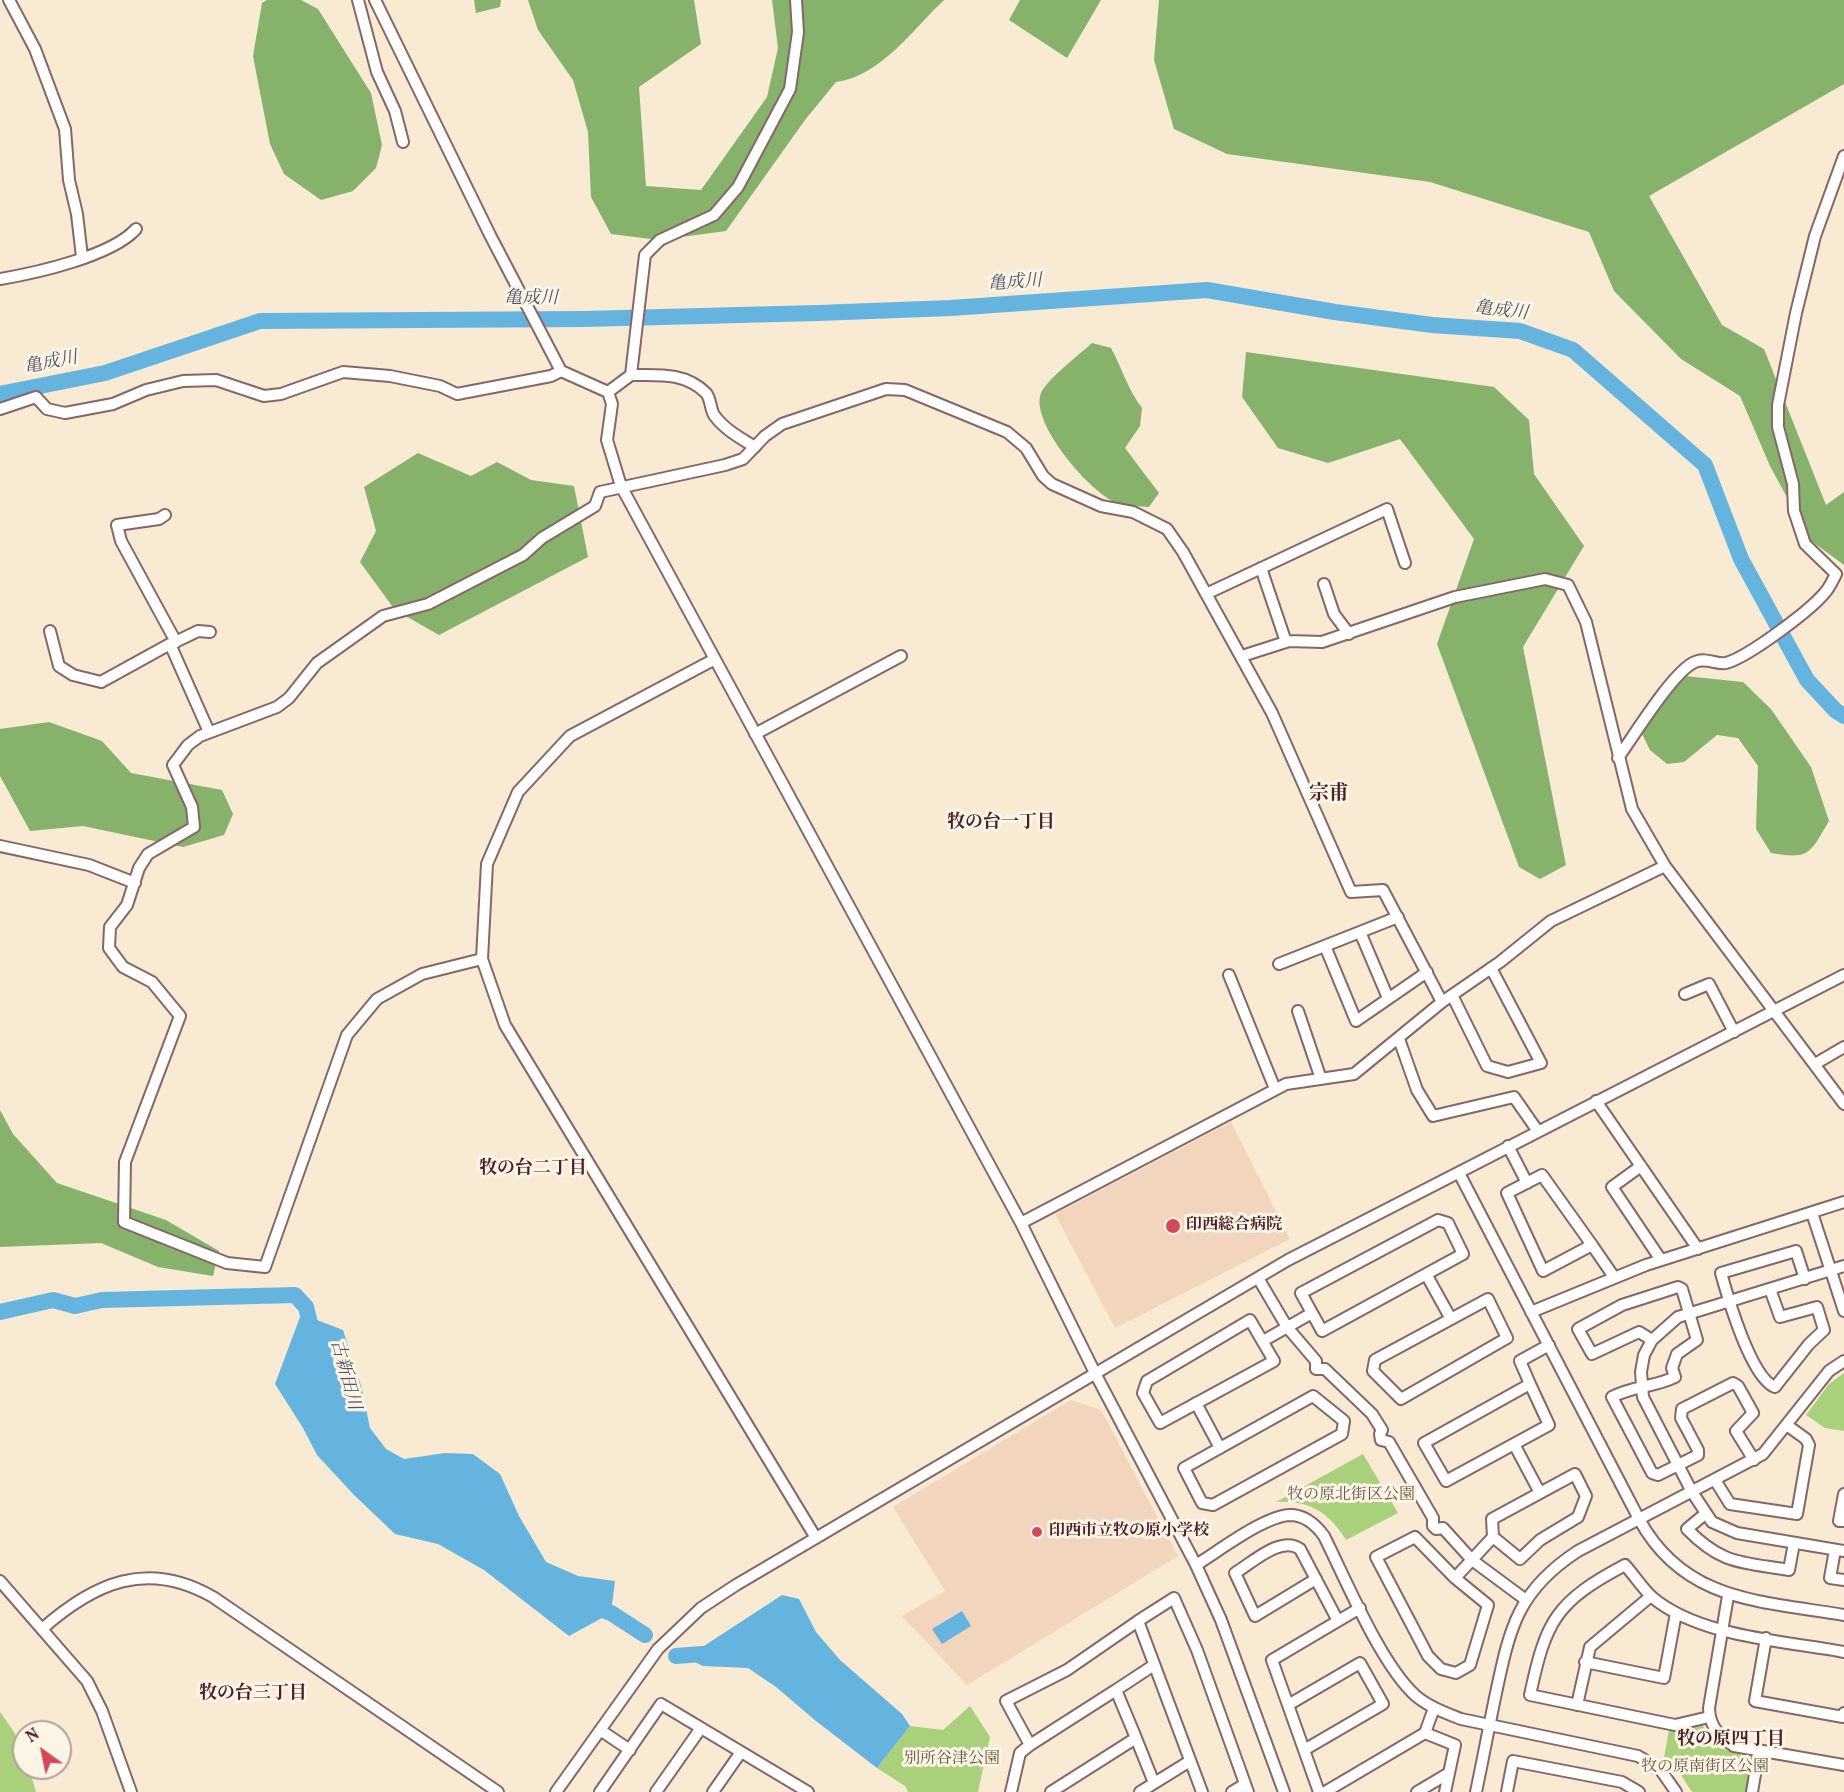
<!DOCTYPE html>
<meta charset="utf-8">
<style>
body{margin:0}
#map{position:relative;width:1844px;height:1792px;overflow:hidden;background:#f8ead3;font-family:Vollkorn,serif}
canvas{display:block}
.north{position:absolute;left:12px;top:1720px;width:60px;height:60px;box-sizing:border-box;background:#fcf5e5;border:2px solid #b59f9b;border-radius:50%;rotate:327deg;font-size:16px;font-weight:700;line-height:24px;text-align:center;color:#4a1f2b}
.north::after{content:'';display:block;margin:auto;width:21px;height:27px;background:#d1495b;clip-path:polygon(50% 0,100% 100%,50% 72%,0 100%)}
</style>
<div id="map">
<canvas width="1844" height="1792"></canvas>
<div class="north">N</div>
</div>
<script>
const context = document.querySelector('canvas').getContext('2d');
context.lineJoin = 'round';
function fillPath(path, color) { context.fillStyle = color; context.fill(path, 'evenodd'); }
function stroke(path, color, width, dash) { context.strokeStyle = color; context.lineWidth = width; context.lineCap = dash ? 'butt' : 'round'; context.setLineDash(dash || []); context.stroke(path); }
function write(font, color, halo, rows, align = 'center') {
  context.font = font + ' Vollkorn,"Noto Serif JP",serif'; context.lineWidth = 6; context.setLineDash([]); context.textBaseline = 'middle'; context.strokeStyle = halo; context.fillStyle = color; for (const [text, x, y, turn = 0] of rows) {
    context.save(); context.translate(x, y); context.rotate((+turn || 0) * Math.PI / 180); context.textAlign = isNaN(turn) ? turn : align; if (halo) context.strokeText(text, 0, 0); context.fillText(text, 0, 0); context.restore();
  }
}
fillPath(new Path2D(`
 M 1231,1122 L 1290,1239 L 1115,1328 L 1055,1214 Z
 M 1071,1400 L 1101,1410 L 1178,1556 L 967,1685 L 902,1616 L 945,1591 L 893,1507 Z`), '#f1d5bd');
fillPath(new Path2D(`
 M 1844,1373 L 1844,1431 L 1825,1428 L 1806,1415 L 1829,1384 Z
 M 1363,1454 L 1398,1513 L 1346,1540 C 1329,1512 1309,1500 1276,1502 Z
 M 970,1706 L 990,1737 L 978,1792 L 908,1792 L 905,1786 L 877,1768 L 910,1726 L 943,1730 Z
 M 0,1712 C 14,1731 24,1744 24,1768 L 29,1768 L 36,1792 L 0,1792 Z
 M 1702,1725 L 1720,1748 L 1749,1757 L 1754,1761 L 1749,1792 L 1692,1792 L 1675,1766 L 1664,1758 L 1669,1730 Z`), '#a9d07b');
fillPath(new Path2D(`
 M 267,0 L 301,0 L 318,9 L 371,93 L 382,145 L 376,168 L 353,191 L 321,200 L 284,174 L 270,144 L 253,56 L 262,3 Z
 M 474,0 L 501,0 L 500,7 L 476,13 Z
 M 528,0 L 694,0 L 701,44 L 639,87 L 646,186 L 701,190 L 767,97 L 778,48 L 772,0 L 944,0 C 913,29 881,76 836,82 L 805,120 L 726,231 L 659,240 L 611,234 L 591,197 L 588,132 L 573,80 L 538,30 Z
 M 1020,0 L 1101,0 L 1067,58 L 1009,20 Z
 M 1159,0 L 1844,0 L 1844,84 L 1649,196 L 1722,325 L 1764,349 L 1826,505 L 1844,492 L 1844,565 L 1810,540 L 1770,466 L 1740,396 L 1681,359 L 1614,291 L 1589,232 L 1430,182 L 1227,154 L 1174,129 L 1154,60 Z
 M 1092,343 L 1111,348 C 1122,368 1128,390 1142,408 L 1140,426 L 1125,448 L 1159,493 L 1149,507 C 1139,506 1126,507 1117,503 C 1091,494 1026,419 1042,391 C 1049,378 1080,354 1092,343 Z
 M 1246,352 L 1494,387 L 1529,420 L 1534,474 L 1584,546 L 1523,647 L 1566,865 L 1540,879 L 1519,867 L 1437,644 L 1474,539 L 1400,439 L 1328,463 L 1278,448 L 1242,397 Z
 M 418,453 L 471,476 L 497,462 L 531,480 L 574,486 L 588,557 L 439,635 L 395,610 L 360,562 L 376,531 L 364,487 Z
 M 1685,676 L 1743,682 L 1771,709 L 1811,767 L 1829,821 C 1810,853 1810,860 1771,853 L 1756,829 L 1758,766 L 1738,738 L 1717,735 L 1684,762 L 1667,764 L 1650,750 L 1640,730 L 1656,693 Z
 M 49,722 L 102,741 L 131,773 L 222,790 L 233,814 L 224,835 L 183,847 L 83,826 L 30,831 L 0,776 L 0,729 Z
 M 0,1110 L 13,1134 L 57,1183 L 166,1220 L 219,1251 L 213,1276 L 158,1267 L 101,1243 L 0,1247 Z`), '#86b26b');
fillPath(new Path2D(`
 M 300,1317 L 309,1317 L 343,1330 L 362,1389 L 370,1428 L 386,1449 L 404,1459 L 445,1453 L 473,1454 L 500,1474 L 519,1516 L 546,1562 L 578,1576 L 615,1581 L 611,1613 L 569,1636 L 484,1570 L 438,1544 L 395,1534 L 354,1495 L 317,1455 L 303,1428 L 275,1384 Z
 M 782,1595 L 799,1599 L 816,1632 L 840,1660 L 902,1714 L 910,1726 L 877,1768 L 816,1721 L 776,1687 L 748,1668 L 703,1666 L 695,1662 L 693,1656 L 707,1644 Z
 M 962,1611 L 971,1626 L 942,1644 L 932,1629 Z`), '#65b4df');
stroke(new Path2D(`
 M 0,394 L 105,373 L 260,321 L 584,319 L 818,313 L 951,308 L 1207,290 L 1335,312 L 1432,325 L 1520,331 L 1573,350 L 1705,465 L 1741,559 L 1807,680 L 1836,711 L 1844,716
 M 0,1312 L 53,1300 L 75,1306 L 102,1300 L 295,1295 L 306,1307 L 314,1339
 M 591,1606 L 611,1613 L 645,1635
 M 676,1656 L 715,1653`), '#65b4df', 16);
const minor = new Path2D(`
 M 9,0 L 35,49 L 65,129 L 69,180 L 77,214 L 82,257
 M 358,0 L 377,72 L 395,111 L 403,142
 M 375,0 L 490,235 L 561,371 L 608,392 L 612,404 L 607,440 L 621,486 L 1021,1223 L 1096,1375 L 1196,1565 L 1221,1620 L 1284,1792
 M 0,279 C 36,273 112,256 136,229
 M 631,375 C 658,375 685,372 706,393 C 711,399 710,408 714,415 C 724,429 740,438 755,447
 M 608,392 L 631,375 L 645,255 L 660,240 L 714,215 L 738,187 L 790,89 L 798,32 L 796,0
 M 0,409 L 36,397 L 47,409 L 65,413 L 113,404 L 146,390 L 183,381 L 216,380 L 264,396 L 281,394 L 343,372 L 390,376 L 440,386 L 457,394 L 551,376 L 561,371
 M 165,515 L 159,519 L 117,525 L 121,541 L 176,642
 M 1261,568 L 1286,642
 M 1324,584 L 1334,614 L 1349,634
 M 1206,594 L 1387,509 L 1405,563
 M 50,631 L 59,666 L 73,675 L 101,682 L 170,644 L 209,732
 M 171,644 L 198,631 L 210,632
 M 1242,656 L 1289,641 L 1322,642 L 1455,597 L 1545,579 L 1568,585 L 1586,622 L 1632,809 L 1665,866 L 1844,1104
 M 715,659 L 570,736 L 518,792 L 487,864 L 482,959 L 505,1025 L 816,1538
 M 755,734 L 901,656
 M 1618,758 C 1633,737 1674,670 1695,662 C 1706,657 1717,665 1726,663 C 1748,657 1813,609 1827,590 C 1830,586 1833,580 1836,574 L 1805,544 L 1794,511 L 1793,484 L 1778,427 L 1778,405 L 1796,313 L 1815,236 L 1844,156
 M 0,846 L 89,865 L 135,883
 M 1360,932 L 1388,998
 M 1325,946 L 1356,1021 L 1427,972
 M 482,959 L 422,974 L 377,999 L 347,1035 L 265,1267 L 227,1263 L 124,1222 L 125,1162 L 180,1016 L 152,982 L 123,967 L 109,948 L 110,927 L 127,905 L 139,868 L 148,854 L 194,827 L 192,807 L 173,765 L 188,745 L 200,736 L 277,707 L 289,698 L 317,663 L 383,616 L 428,604 L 523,555 L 542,538 L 595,506 L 600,492 L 725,465 L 743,459 L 765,436 L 782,424 L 886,389 L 905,390 L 1007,432 L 1026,448 L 1043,476 L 1052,484 L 1101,506 L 1133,512 L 1167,529 L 1183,552 L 1272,713 L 1351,892 L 1383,890 L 1442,1002
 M 1279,964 L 1398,917
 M 1229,975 L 1275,1089
 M 1685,994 L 1709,984 L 1734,1032
 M 1452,995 L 1487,1066 L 1508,1072 L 1541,1063 L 1491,968
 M 1298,1011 L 1321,1079
 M 1399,1039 L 1417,1090 L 1433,1116 L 1514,1097 L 1537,1130
 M 1815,1064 L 1844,1047
 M 1596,1101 L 1698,1249
 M 1508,1146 L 1527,1183
 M 1641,1166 L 1612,1187 L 1661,1260
 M 1459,1173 L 1639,1519 C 1684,1602 1761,1601 1844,1615
 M 1542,1175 L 1592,1245 L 1543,1271 L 1507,1193 Z
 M 1812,1213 L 1844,1311
 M 1438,1220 L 1448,1223 L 1463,1254 L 1322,1331 L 1301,1293 Z
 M 1021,1223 L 1286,1084 L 1354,1074 L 1442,1002 L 1500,962 L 1551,921 L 1665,866
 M 1592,1245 L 1614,1277
 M 1844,1266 L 1678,1317 L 1652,1340 L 1644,1355 L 1641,1372 L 1643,1397 L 1692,1492 L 1712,1522 L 1737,1533 L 1844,1551
 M 1426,1274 L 1451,1319
 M 1258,1278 L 1287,1327 L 1316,1361 L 1316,1369 L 1325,1369 L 1372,1414 L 1382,1430 L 1380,1434 L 1381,1440 L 1389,1442 L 1433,1518 L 1433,1526 L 1436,1529 L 1443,1528
 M 1770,1289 L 1780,1317 L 1817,1307 L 1824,1330 L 1809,1344 L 1775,1387 C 1751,1378 1728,1298 1721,1273 L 1796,1251 L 1805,1279
 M 1488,1299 L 1507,1338 L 1401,1399 L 1373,1371 L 1375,1360 Z
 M 1531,1312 L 1646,1265 L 1844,1202
 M 1250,1320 L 1274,1361 L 1160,1423 L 1143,1393 L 1147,1381 Z
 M 1652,1340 L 1639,1332 L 1592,1354 L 1578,1329 L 1622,1305 L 1678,1287 L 1682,1289 L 1697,1340 L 1677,1354 L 1672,1368 L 1675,1377 C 1655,1387 1633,1386 1612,1397 L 1652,1473 L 1658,1475 L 1698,1455 L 1698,1450 L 1681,1418 L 1682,1409 L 1733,1383 L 1738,1386 L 1753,1413 L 1736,1431 L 1754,1460
 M 1263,1341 L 1312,1313
 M 1530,1384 L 1549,1425 L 1446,1481 L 1424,1443 Z
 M 1530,1384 L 1520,1361 L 1549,1345
 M 1313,1396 L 1344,1421 L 1342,1434 L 1213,1505 L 1202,1503 L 1184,1468 Z
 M 1196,1403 L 1220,1448
 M 1514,1444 L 1540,1493
 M 1715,1480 L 1730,1504 L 1797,1514 L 1809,1445 L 1806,1439 L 1788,1426
 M 1844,1494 L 1839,1521 L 1844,1521
 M 1705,1514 L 1687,1529 C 1722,1565 1742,1562 1789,1570 L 1794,1543
 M 1443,1528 L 1472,1560 L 1526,1600
 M 1415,1537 L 1455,1578 L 1488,1605 L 1470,1665 L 1456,1673 L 1441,1669 L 1428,1656 L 1376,1557 Z
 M 1835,1550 L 1830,1578 L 1844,1580
 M 1196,1565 C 1219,1551 1264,1516 1290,1515 C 1305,1515 1316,1525 1324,1536 C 1346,1580 1381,1665 1416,1696 C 1429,1707 1446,1713 1461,1719 L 1638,1756 L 1660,1769 L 1676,1792
 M 1455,1578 L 1493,1537 L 1492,1519 L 1575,1474 L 1586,1496 L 1578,1517 L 1540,1540 L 1520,1559 L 1493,1537
 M 1316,1579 L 1255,1616 L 1235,1573 C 1252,1563 1281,1535 1300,1549 L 1338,1621
 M 0,1581 L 87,1681 L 102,1711 L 131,1792
 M 1728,1596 L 1709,1708 C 1709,1726 1720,1737 1734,1746 L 1844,1765
 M 42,1629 C 94,1583 147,1559 213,1597 L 498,1792
 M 1766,1638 L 1755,1701 L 1843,1717 L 1844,1713
 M 1585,1662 L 1664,1678 L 1676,1613
 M 1288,1705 L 1360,1663 L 1383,1704 L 1304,1750
 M 1577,1705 L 1590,1647 L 1651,1596
 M 1709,1717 L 1675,1725 L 1530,1695 C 1546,1621 1555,1602 1625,1565 C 1634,1575 1642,1588 1652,1597 C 1699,1637 1785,1641 1844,1652
 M 600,1730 L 630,1750
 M 1425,1733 L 1455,1745 L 1445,1792
 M 1136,1738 L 1154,1783
 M 1030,1745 L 1116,1690
 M 556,1792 L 658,1649 L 701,1608 L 736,1585 L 1288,1260 L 1844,975
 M 600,1792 L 661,1704 L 808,1792
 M 656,1792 L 701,1728
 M 713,1792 L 741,1752
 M 1011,1792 L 1020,1753 L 1030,1745 L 1006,1701 L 1067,1670 L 1138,1621
 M 1051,1792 L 1136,1738 L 1116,1690 L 1154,1665
 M 1140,1792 L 1190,1761
 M 1202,1792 L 1138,1621 L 1174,1598 L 1197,1650 L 1248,1792
 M 1232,1792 L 1245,1784
 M 1319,1792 L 1272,1660 L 1360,1608
 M 1325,1792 L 1425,1733 L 1434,1708
 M 1417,1792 L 1449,1773
 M 1476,1792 C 1483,1759 1489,1726 1496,1693 C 1510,1627 1518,1590 1578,1551 L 1763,1454 L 1829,1371 L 1844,1361
 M 1507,1792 L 1513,1761 L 1622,1782 L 1639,1792
 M 1752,1792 L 1759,1751`);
stroke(minor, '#876666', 14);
stroke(minor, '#fff', 10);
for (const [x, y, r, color] of [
 [1173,1226,8,"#d1495b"],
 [1037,1532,6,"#d1495b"]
]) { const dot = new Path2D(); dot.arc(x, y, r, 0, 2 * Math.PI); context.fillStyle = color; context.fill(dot); stroke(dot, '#fcf5e5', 2); }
write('bold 16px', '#4a1f2b', '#fcf5e5', [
 ["印西総合病院",1186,1226],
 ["印西市立牧の原小学校",1049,1532]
], 'left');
write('16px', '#665443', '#fcf5e5', [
 ["牧の原北街区公園",1351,1496],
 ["別所谷津公園",952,1760],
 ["牧の原南街区公園",1705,1768]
]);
write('italic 18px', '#53536a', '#fcf5e5', [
 ["亀成川",1015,284,-4],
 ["亀成川",531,300],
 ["亀成川",1501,312,7],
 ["亀成川",51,364,-11],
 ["古新田川",344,1375,75]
]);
write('bold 18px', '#4a1f2b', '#fcf5e5', [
 ["牧の台一丁目",1001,824],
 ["牧の台二丁目",533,1170],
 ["牧の台三丁目",253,1695],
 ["牧の原四丁目",1731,1741]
]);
write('bold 20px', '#4a1f2b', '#fcf5e5', [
 ["宗甫",1329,795]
]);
</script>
